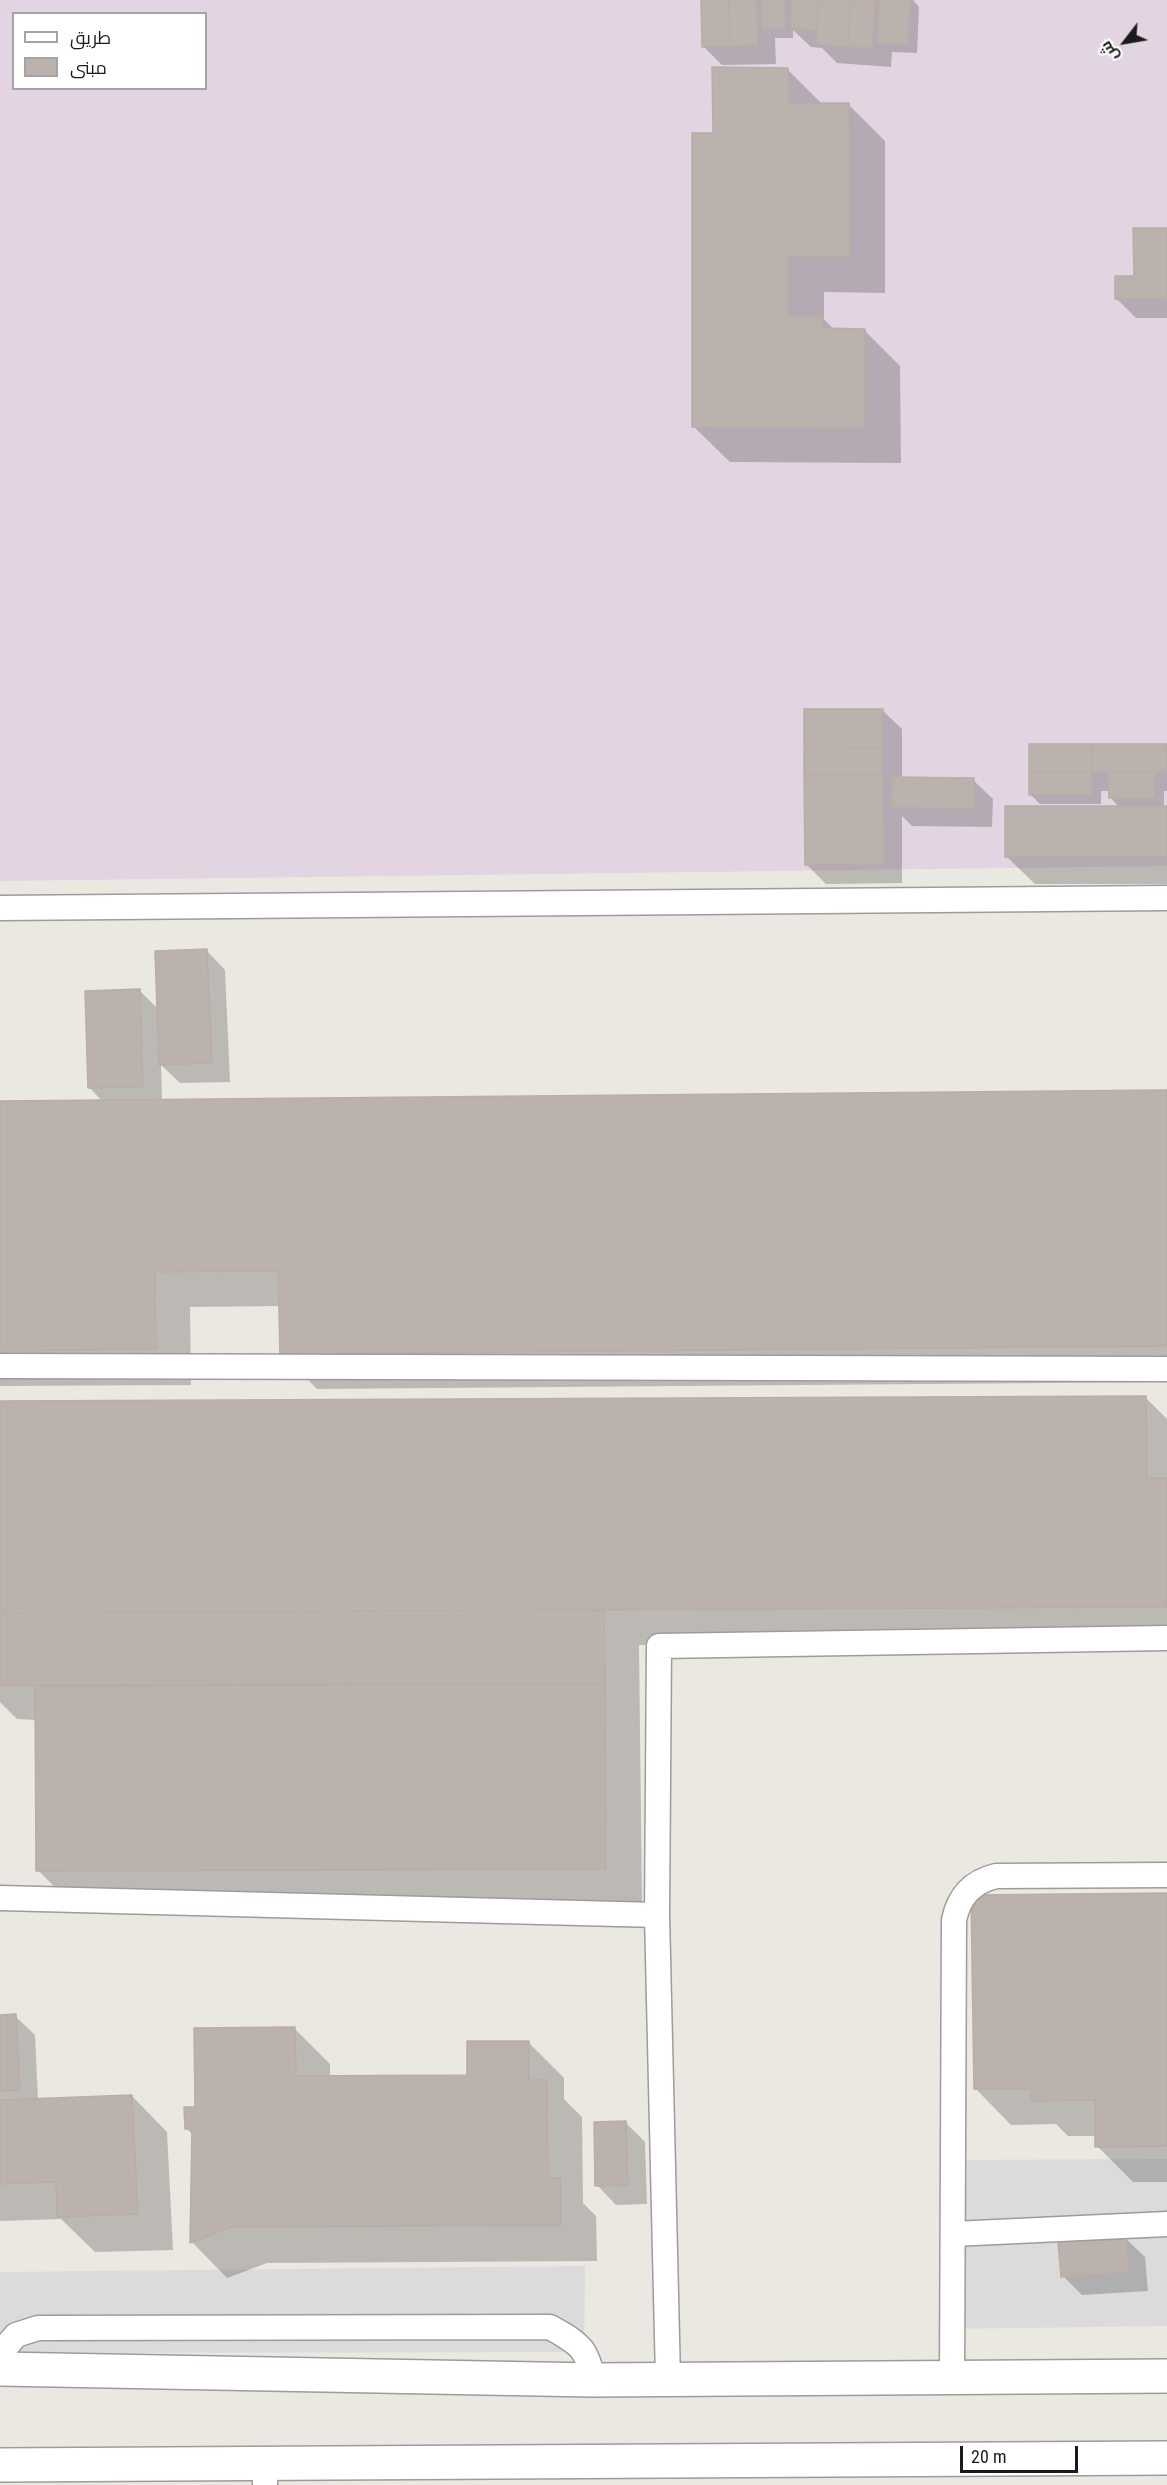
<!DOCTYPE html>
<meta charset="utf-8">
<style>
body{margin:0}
#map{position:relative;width:1167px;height:2485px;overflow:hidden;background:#ebe7e1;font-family:"Roboto Condensed",Cairo,sans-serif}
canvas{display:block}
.legend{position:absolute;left:12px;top:12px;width:195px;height:78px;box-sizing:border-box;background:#fff;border:2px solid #a4a4a4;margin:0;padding:8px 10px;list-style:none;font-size:18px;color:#1b1b1b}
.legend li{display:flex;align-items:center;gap:12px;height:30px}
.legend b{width:30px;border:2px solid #a4a4a4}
.north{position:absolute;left:1095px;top:12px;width:60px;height:60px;-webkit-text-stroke:4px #fff;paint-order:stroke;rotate:239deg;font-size:16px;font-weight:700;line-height:24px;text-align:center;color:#1b1b1b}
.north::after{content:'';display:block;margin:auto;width:21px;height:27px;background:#1b1b1b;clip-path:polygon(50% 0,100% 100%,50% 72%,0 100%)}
.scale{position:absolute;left:960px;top:2446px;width:118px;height:27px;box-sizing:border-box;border:3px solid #1b1b1b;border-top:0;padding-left:8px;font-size:18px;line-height:21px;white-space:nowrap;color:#1b1b1b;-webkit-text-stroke:4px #fff;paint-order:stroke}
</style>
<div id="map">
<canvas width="1167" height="2485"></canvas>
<ul class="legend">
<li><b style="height:8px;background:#fff"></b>طريق</li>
<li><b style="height:16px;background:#bbb2ae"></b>مبنى</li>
</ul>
<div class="north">ش</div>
<div class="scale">20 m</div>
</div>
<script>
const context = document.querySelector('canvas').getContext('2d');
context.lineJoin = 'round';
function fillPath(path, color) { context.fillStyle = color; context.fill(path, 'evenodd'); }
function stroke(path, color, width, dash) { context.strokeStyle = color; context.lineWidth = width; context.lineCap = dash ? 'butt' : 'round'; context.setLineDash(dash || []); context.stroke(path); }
fillPath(new Path2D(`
 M 0,0 L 1167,0 L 1167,866 L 0,881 ZM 14,14 L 206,14 L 206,88 L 14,88 Z`), '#e3d4e2');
fillPath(new Path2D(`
 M 1167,2159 L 1167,2326 L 940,2329 L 941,2160 Z
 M 585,2266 L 584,2352 L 0,2353 L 0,2272 Z`), '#dbdbdb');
fillPath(new Path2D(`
 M 702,0 L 913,0 L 919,7 L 917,53 L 892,52 L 891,67 L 837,63 L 822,48 L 811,47 L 793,30 L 793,38 L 775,38 L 776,64 L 722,65 L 703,46 Z
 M 787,69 L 823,105 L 849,105 L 885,141 L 885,293 L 824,292 L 824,319 L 834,330 L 864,330 L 900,366 L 901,463 L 730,462 L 694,427 L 714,135 Z
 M 1167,230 L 1167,318 L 1136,318 L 1117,299 L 1136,277 Z
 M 882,710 L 902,729 L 902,779 L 973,780 L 993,799 L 992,827 L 912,826 L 902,816 L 902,883 L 826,884 L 806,864 Z
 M 1031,745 L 1167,746 L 1167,791 L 1164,791 L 1164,808 L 1167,808 L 1167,884 L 1035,884 L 1006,856 L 1120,808 L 1110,797 L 1110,791 L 1101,791 L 1101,804 L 1040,804 L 1031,795 Z
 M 206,950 L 225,970 L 230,1082 L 180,1083 L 161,1065 L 162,1101 L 1167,1092 L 1167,1382 L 317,1389 L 281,1353 L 280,1306 L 190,1307 L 191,1385 L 0,1386 L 0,1103 L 103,1102 L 89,1087 L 139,990 L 158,1009 Z
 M 1145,1397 L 1167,1419 L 1167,1643 L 639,1645 L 642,1904 L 73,1906 L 38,1870 L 36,1720 L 17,1719 L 0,1702 L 0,1402 Z
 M 1167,1894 L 1167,2182 L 1133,2182 L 1097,2146 L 1097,2136 L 1068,2136 L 1056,2124 L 1011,2125 L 976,2089 Z
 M 0,2016 L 15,2016 L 35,2035 L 38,2100 L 132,2096 L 167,2132 L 173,2250 L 95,2252 L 61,2219 L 0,2221 Z
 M 294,2028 L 330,2064 L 330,2077 L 469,2076 L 528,2042 L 564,2078 L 564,2099 L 582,2117 L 583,2203 L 596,2216 L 597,2261 L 267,2263 L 227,2278 L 192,2242 L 194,2136 L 186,2128 L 197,2108 Z
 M 626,2123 L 645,2142 L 647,2204 L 616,2205 L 597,2185 Z
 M 1125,2238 L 1145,2257 L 1148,2291 L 1082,2295 L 1063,2276 Z`), '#0003');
const building = new Path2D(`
 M 701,0 L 729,0 L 730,46 L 702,47 Z
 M 729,0 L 756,0 L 758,45 L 730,46 Z
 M 761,0 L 785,0 L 785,29 L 761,29 Z
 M 792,0 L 819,0 L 817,31 L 790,28 Z
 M 819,0 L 851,0 L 848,47 L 816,44 Z
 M 851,0 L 876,0 L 872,48 L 848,47 Z
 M 879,0 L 910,0 L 908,44 L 877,43 Z
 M 712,67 L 788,68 L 789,103 L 849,103 L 850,257 L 788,257 L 788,316 L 823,316 L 823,328 L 865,329 L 865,428 L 692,427 L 692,133 L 713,133 Z
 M 1133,228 L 1167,228 L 1167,299 L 1115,299 L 1115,276 L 1134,276 Z
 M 804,709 L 883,709 L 883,748 L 804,749 Z
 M 1029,744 L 1092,744 L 1092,772 L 1029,772 Z
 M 1092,744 L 1167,744 L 1167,772 L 1092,772 Z
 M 883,748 L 883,775 L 804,775 L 804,749 Z
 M 1029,772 L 1092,772 L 1092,795 L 1029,795 Z
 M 1108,772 L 1155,772 L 1155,798 L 1109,798 Z
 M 804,775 L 883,775 L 884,864 L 805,865 Z
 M 892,777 L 974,778 L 974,809 L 891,807 Z
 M 1005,806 L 1167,806 L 1167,857 L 1005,857 Z
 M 207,949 L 212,1063 L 159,1065 L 155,951 Z
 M 140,989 L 143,1087 L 88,1088 L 85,991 Z
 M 1167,1090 L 1167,1346 L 280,1354 L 278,1271 L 155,1272 L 156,1349 L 0,1351 L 0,1101 Z
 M 1146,1396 L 1147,1478 L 1167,1478 L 1167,1607 L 0,1613 L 0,1401 Z
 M 604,1610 L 605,1684 L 0,1685 L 0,1613 Z
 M 605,1684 L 606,1869 L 36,1871 L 35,1686 Z
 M 1167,1893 L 1167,2146 L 1095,2147 L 1095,2100 L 1031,2101 L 1031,2089 L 974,2089 L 971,1895 Z
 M 16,2014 L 20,2090 L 0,2091 L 0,2015 Z
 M 295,2027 L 296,2076 L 467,2075 L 467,2041 L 529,2041 L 529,2080 L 547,2080 L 548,2178 L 561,2178 L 561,2225 L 231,2227 L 190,2243 L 192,2129 L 185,2129 L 184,2107 L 195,2107 L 194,2028 Z
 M 132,2095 L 138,2214 L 57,2217 L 56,2182 L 0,2184 L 0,2100 Z
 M 626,2121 L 628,2185 L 595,2186 L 594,2122 Z
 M 1126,2236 L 1129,2272 L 1061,2277 L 1058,2241 Z`);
fillPath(building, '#bbb2ae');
stroke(building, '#bbaca5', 1.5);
const service = new Path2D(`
 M 0,908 L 1167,898
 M 0,1366 L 1167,1369
 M 0,1898 L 657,1915
 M 953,2234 L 1167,2224
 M 0,2354 L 16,2335 L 38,2328 L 550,2327 C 578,2343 587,2347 593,2380
 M 952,2377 L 954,1920 C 959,1896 972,1882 996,1876 L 1167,1875
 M 668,2379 L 657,1915 L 659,1646 L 1167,1638
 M 265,2464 L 265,2485`);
const minor = new Path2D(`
 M 0,2369 L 593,2380 L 1167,2376
 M 0,2465 L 1167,2458`);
stroke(service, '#9c9c9c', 27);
stroke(minor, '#9c9c9c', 36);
stroke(service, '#fff', 24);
stroke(minor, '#fff', 33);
</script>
